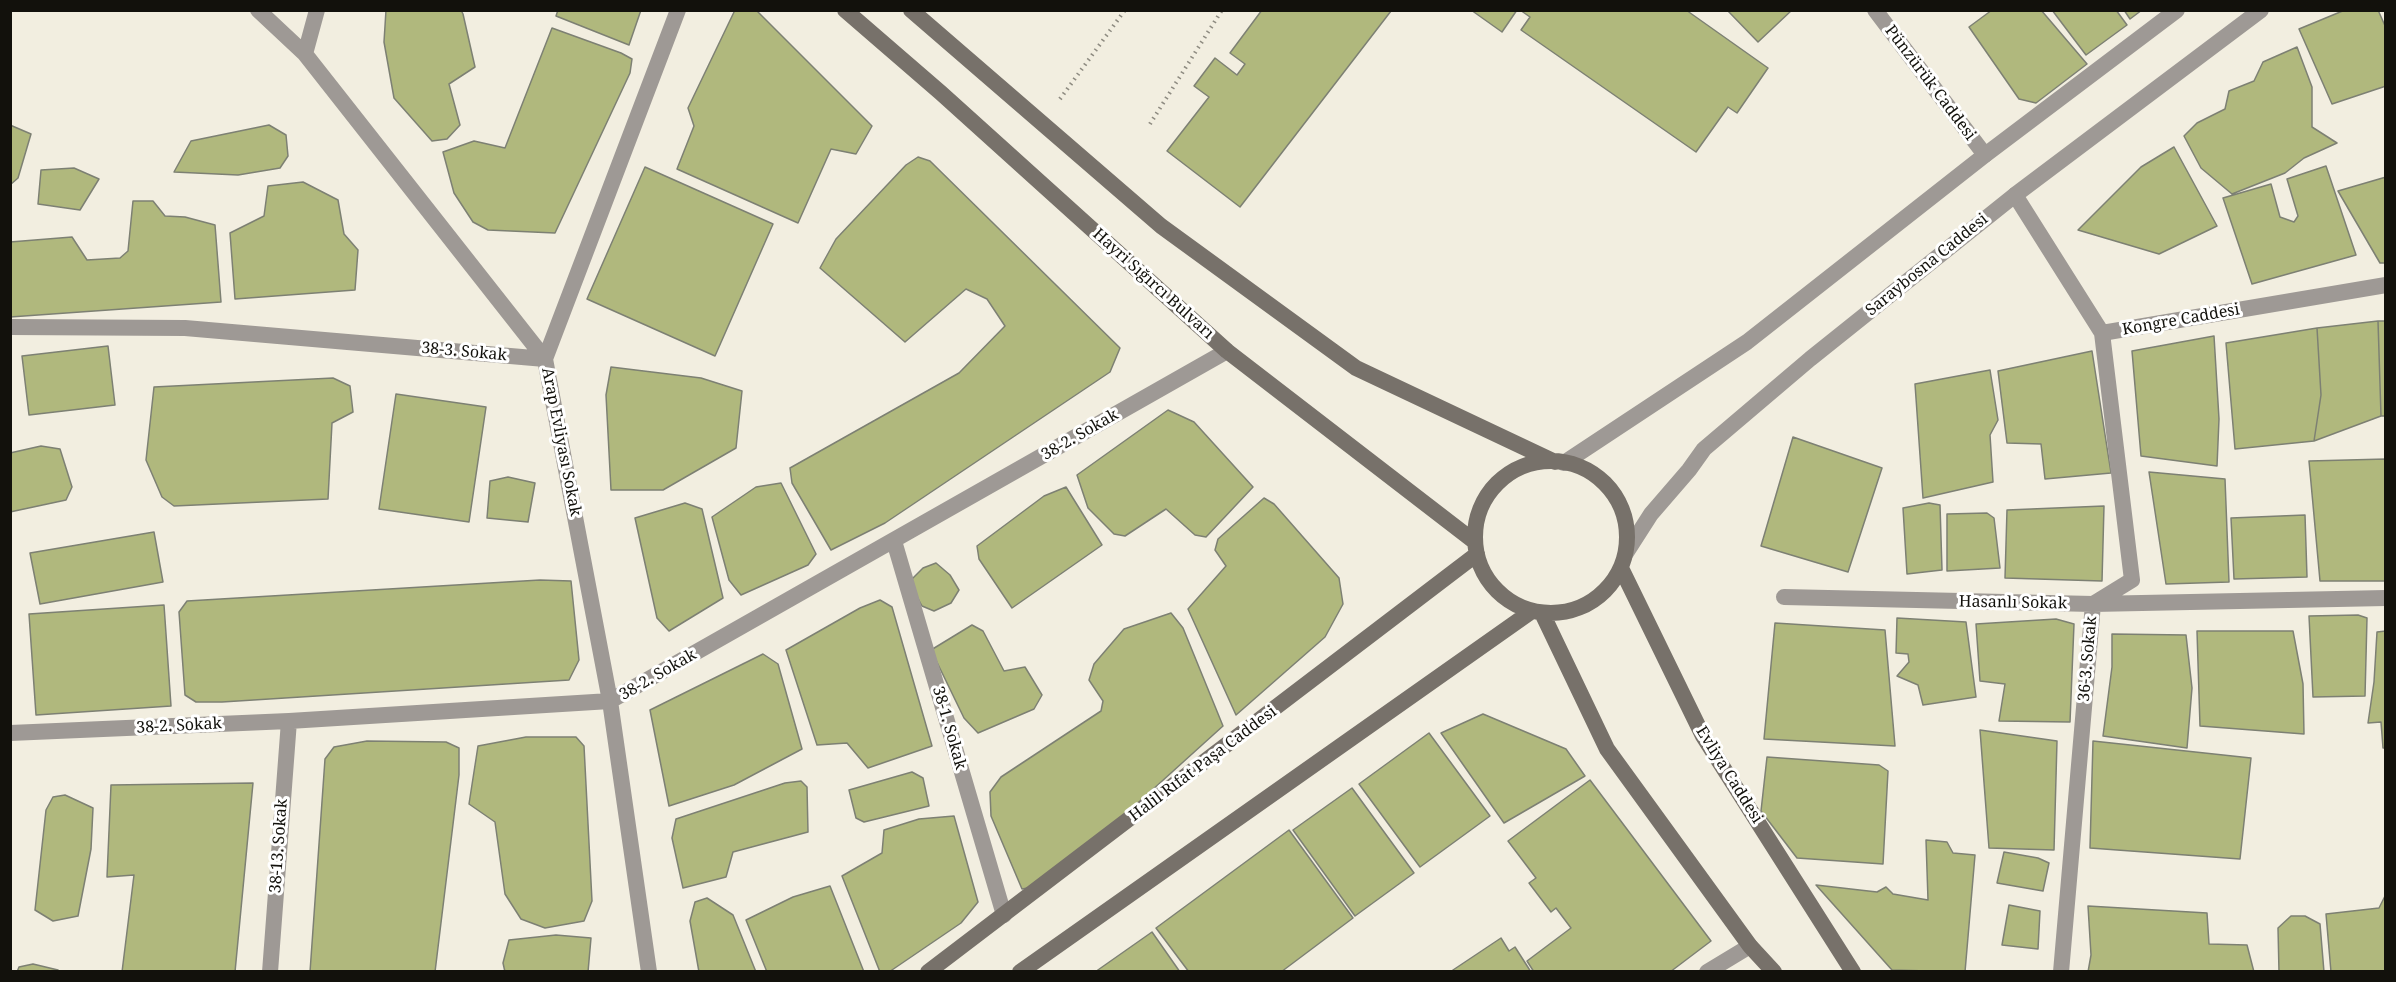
<!DOCTYPE html>
<meta charset="utf-8">
<style>
body{margin:0}
#map{position:relative;width:2396px;height:982px;overflow:hidden;background:#f2eee0;font-family:"Noto Serif",serif}
canvas{display:block}
.frame{position:absolute;inset:0;border:12px solid #12110c;pointer-events:none}
</style>
<div id="map">
<canvas width="2396" height="982"></canvas>
<div class="frame"></div>
</div>
<script>
const context = document.querySelector('canvas').getContext('2d');
context.lineJoin = 'round';
function fillPath(path, color) { context.fillStyle = color; context.fill(path, 'evenodd'); }
function stroke(path, color, width, dash) { context.strokeStyle = color; context.lineWidth = width; context.lineCap = dash ? 'butt' : 'round'; context.setLineDash(dash || []); context.stroke(path); }
function write(font, color, halo, rows, align = 'center') {
  context.font = font + ' "Noto Serif",serif'; context.lineWidth = 6; context.setLineDash([]); context.textBaseline = 'middle'; context.strokeStyle = halo; context.fillStyle = color; for (const [text, x, y, turn = 0] of rows) {
    context.save(); context.translate(x, y); context.rotate((+turn || 0) * Math.PI / 180); context.textAlign = isNaN(turn) ? turn : align; if (halo) context.strokeText(text, 0, 0); context.fillText(text, 0, 0); context.restore();
  }
}
const building = new Path2D(`
 M 386,10 L 461,10 L 463,14 L 475,67 L 449,84 L 460,125 L 447,139 L 432,141 L 394,98 L 384,42 Z
 M 558,10 L 641,10 L 629,45 L 556,16 Z
 M 735,10 L 756,10 L 872,126 L 856,154 L 831,149 L 798,223 L 677,169 L 694,126 L 688,108 Z
 M 1262,10 L 1391,11 L 1240,207 L 1167,151 L 1209,97 L 1194,86 L 1215,58 L 1237,75 L 1245,64 L 1230,53 Z
 M 1471,10 L 1517,10 L 1502,32 Z
 M 1520,10 L 1686,10 L 1768,68 L 1737,113 L 1728,107 L 1696,152 L 1521,30 L 1530,17 Z
 M 1727,10 L 1792,10 L 1758,42 Z
 M 1992,10 L 2041,10 L 2087,64 L 2036,103 L 2019,99 L 1969,27 Z
 M 2052,10 L 2116,10 L 2127,25 L 2086,55 Z
 M 2124,10 L 2142,10 L 2130,19 Z
 M 2345,10 L 2378,10 L 2386,28 L 2386,86 L 2332,104 L 2299,29 Z
 M 552,28 L 621,53 L 632,59 L 630,73 L 555,233 L 488,230 L 473,222 L 454,193 L 443,152 L 474,141 L 505,148 Z
 M 2297,47 L 2312,87 L 2312,127 L 2337,143 L 2304,158 L 2285,173 L 2232,194 L 2201,168 L 2184,136 L 2197,123 L 2225,109 L 2229,91 L 2254,81 L 2263,62 Z
 M 10,125 L 31,134 L 18,178 L 10,185 Z
 M 269,125 L 286,135 L 288,156 L 280,168 L 238,175 L 174,172 L 191,141 Z
 M 2174,147 L 2217,226 L 2159,254 L 2078,230 L 2141,167 Z
 M 918,157 L 930,161 L 1120,348 L 1110,372 L 885,523 L 831,550 L 792,483 L 790,468 L 959,373 L 1005,326 L 987,299 L 966,289 L 905,342 L 820,268 L 836,239 L 906,165 Z
 M 2326,166 L 2356,255 L 2252,284 L 2223,198 L 2271,184 L 2280,217 L 2294,222 L 2298,216 L 2287,179 Z
 M 645,167 L 773,224 L 715,356 L 587,299 Z
 M 74,168 L 99,179 L 80,210 L 38,204 L 41,170 Z
 M 2386,177 L 2386,263 L 2380,263 L 2338,191 Z
 M 303,182 L 338,200 L 344,234 L 358,250 L 355,290 L 235,299 L 230,233 L 264,216 L 268,186 Z
 M 133,201 L 153,201 L 165,216 L 185,217 L 215,225 L 221,302 L 10,317 L 10,242 L 72,237 L 87,260 L 120,258 L 128,251 Z
 M 2378,321 L 2381,416 L 2314,441 L 2321,395 L 2317,328 Z
 M 2378,321 L 2386,321 L 2386,416 L 2381,416 Z
 M 2317,328 L 2321,395 L 2314,441 L 2235,449 L 2226,343 Z
 M 2214,336 L 2219,419 L 2217,466 L 2141,456 L 2132,351 Z
 M 108,346 L 115,405 L 29,415 L 22,356 Z
 M 2092,351 L 2111,473 L 2045,479 L 2041,444 L 2007,443 L 1998,371 Z
 M 611,367 L 701,378 L 742,391 L 736,448 L 663,490 L 611,490 L 606,395 Z
 M 1990,370 L 1998,420 L 1990,435 L 1993,482 L 1923,498 L 1915,384 Z
 M 333,378 L 350,386 L 353,412 L 332,423 L 328,499 L 174,506 L 162,497 L 146,460 L 154,387 Z
 M 396,394 L 486,407 L 469,522 L 379,509 Z
 M 1168,410 L 1194,422 L 1253,487 L 1206,537 L 1195,535 L 1166,509 L 1125,536 L 1114,534 L 1088,508 L 1077,475 Z
 M 1793,437 L 1882,468 L 1848,572 L 1761,546 Z
 M 41,446 L 60,449 L 72,487 L 66,500 L 10,512 L 10,453 Z
 M 2386,459 L 2386,581 L 2320,581 L 2309,461 Z
 M 2149,472 L 2225,479 L 2229,582 L 2166,584 Z
 M 508,477 L 535,483 L 528,522 L 487,518 L 490,481 Z
 M 781,483 L 816,554 L 808,565 L 741,595 L 729,580 L 712,517 L 756,487 Z
 M 1066,487 L 1102,545 L 1012,608 L 979,559 L 977,546 L 1044,496 Z
 M 1264,498 L 1274,504 L 1339,578 L 1343,604 L 1325,637 L 1236,715 L 1188,609 L 1226,566 L 1215,550 L 1218,539 Z
 M 685,503 L 702,509 L 723,598 L 669,631 L 657,618 L 635,518 Z
 M 1929,503 L 1940,505 L 1942,570 L 1907,574 L 1903,508 Z
 M 2104,506 L 2102,581 L 2005,578 L 2007,510 Z
 M 1987,513 L 1994,518 L 2000,568 L 1947,571 L 1947,514 Z
 M 2305,515 L 2307,577 L 2234,579 L 2231,518 Z
 M 154,532 L 163,582 L 40,604 L 30,553 Z
 M 936,563 L 950,575 L 959,590 L 951,603 L 934,611 L 922,606 L 909,582 L 923,568 Z
 M 540,580 L 571,581 L 579,660 L 569,680 L 222,702 L 196,702 L 185,695 L 179,612 L 187,601 Z
 M 880,600 L 892,607 L 932,746 L 868,768 L 847,743 L 817,745 L 786,650 L 860,608 Z
 M 164,605 L 171,706 L 36,715 L 29,614 Z
 M 1171,613 L 1183,628 L 1223,726 L 1109,829 L 1039,886 L 1022,889 L 991,816 L 990,792 L 1001,777 L 1101,711 L 1103,701 L 1089,680 L 1094,664 L 1124,629 Z
 M 2358,615 L 2367,618 L 2365,696 L 2313,697 L 2309,616 Z
 M 1897,618 L 1966,622 L 1976,697 L 1923,705 L 1918,685 L 1897,676 L 1909,662 L 1908,654 L 1896,653 Z
 M 2056,619 L 2074,624 L 2070,722 L 1999,721 L 2005,684 L 1980,681 L 1976,624 Z
 M 1775,623 L 1885,630 L 1895,746 L 1764,739 Z
 M 972,625 L 983,631 L 1004,671 L 1025,667 L 1042,695 L 1034,709 L 978,733 L 964,718 L 931,650 Z
 M 2197,631 L 2293,631 L 2303,684 L 2304,734 L 2200,726 Z
 M 2386,631 L 2386,748 L 2383,748 L 2381,722 L 2368,723 L 2374,682 L 2377,632 Z
 M 2112,634 L 2186,635 L 2192,688 L 2187,748 L 2103,736 L 2112,667 Z
 M 763,654 L 778,664 L 802,749 L 734,785 L 669,806 L 650,710 Z
 M 1483,714 L 1566,749 L 1585,776 L 1504,823 L 1441,733 Z
 M 1980,730 L 2057,741 L 2054,850 L 1989,848 Z
 M 1429,733 L 1490,816 L 1420,867 L 1359,784 Z
 M 526,737 L 576,737 L 584,746 L 592,901 L 584,921 L 545,928 L 521,919 L 505,894 L 495,822 L 469,804 L 478,746 Z
 M 367,741 L 446,742 L 459,748 L 459,775 L 435,972 L 310,972 L 325,759 L 334,747 Z
 M 2093,741 L 2251,758 L 2240,859 L 2090,848 Z
 M 1767,757 L 1879,765 L 1888,771 L 1883,864 L 1797,858 L 1761,811 Z
 M 912,772 L 923,778 L 929,806 L 864,822 L 856,818 L 849,790 Z
 M 1590,780 L 1711,941 L 1670,972 L 1534,972 L 1527,961 L 1571,928 L 1556,908 L 1551,912 L 1529,883 L 1536,878 L 1508,841 Z
 M 801,781 L 807,787 L 808,832 L 733,852 L 726,877 L 683,888 L 672,838 L 676,819 L 785,783 Z
 M 253,783 L 235,972 L 122,972 L 134,875 L 107,877 L 111,785 Z
 M 1352,788 L 1414,873 L 1355,916 L 1293,830 Z
 M 65,795 L 93,808 L 91,849 L 78,916 L 53,921 L 35,910 L 46,810 L 53,797 Z
 M 954,816 L 978,902 L 961,923 L 889,972 L 880,972 L 842,876 L 882,853 L 884,830 L 919,819 Z
 M 1289,830 L 1353,918 L 1281,972 L 1189,972 L 1156,928 Z
 M 1926,840 L 1947,842 L 1953,853 L 1975,855 L 1965,972 L 1892,970 L 1816,885 L 1877,892 L 1886,887 L 1893,894 L 1928,900 Z
 M 2004,852 L 2038,858 L 2049,863 L 2043,891 L 1997,883 Z
 M 830,886 L 864,972 L 767,972 L 746,920 L 793,897 Z
 M 2386,894 L 2386,972 L 2331,972 L 2326,914 L 2379,908 Z
 M 707,898 L 733,915 L 756,972 L 699,972 L 690,921 L 695,902 Z
 M 2009,905 L 2040,911 L 2038,949 L 2002,945 Z
 M 2088,906 L 2207,913 L 2209,944 L 2247,945 L 2254,972 L 2088,972 L 2091,955 Z
 M 2291,916 L 2305,916 L 2320,924 L 2324,972 L 2279,972 L 2278,928 Z
 M 1152,932 L 1180,972 L 1095,972 Z
 M 556,935 L 591,938 L 588,972 L 505,972 L 503,963 L 509,940 Z
 M 1501,938 L 1509,951 L 1515,947 L 1531,972 L 1450,972 Z
 M 33,964 L 58,970 L 60,972 L 17,972 L 19,967 Z`);
fillPath(building, '#b0b87d');
stroke(building, '#7d8073', 1.5);
stroke(new Path2D(`
 M 1060,99 L 1125,10
 M 1150,124 L 1222,10`), '#8e8b81', 4, [1.5, 4.5]);
stroke(new Path2D(`
 M 258,10 L 305,54 L 545,359 L 610,701 L 649,972
 M 1875,10 L 1985,155
 M 305,54 L 317,10
 M 2015,195 L 2102,333 L 2386,285
 M 10,327 L 185,328 L 545,359 L 678,10
 M 894,541 L 1004,915
 M 1784,597 L 2093,604 L 2386,598
 M 10,733 L 289,721 L 610,701 L 1227,351
 M 270,972 L 289,721
 M 1707,972 L 1750,946
 M 2061,972 L 2093,604 L 2132,580 L 2102,333`), '#9e9995', 16);
stroke(new Path2D(`
 M 1564,463 L 1747,342 L 1985,155 L 2177,10
 M 1626,553 L 1651,514 L 1689,470 L 1704,449 L 1810,359 L 2015,195 L 2261,10`), '#9e9995', 16);
stroke(new Path2D(`
 M 845,10 L 941,93 L 1227,351 L 1475,542
 M 911,10 L 1161,226 L 1356,368 L 1555,462
 M1475 537a76 76 0 1 1 152 0a76 76 0 1 1-152 0Z
 M 1621,568 L 1703,736 L 1853,972
 M 1542,613 L 1607,749 L 1750,946 L 1774,972
 M 928,972 L 1477,554
 M 1020,972 L 1532,611`), '#77716a', 16);
write('16px', '#12110c', '#fff', [
 ["Pünzürük Caddesi",1930,83,53],
 ["Saraybosna Caddesi",1927,265,-39],
 ["Hayri Sığırcı Bulvarı",1153,284,42],
 ["Kongre Caddesi",2181,320,-10],
 ["38-3. Sokak",464,352,5],
 ["38-2. Sokak",1080,435,-30],
 ["Arap Evliyası Sokak",561,442,79],
 ["Hasanlı Sokak",2013,603,1],
 ["36-3. Sokak",2088,659,-85],
 ["38-2. Sokak",658,675,-30],
 ["38-2. Sokak",179,726,-3],
 ["38-1. Sokak",949,728,74],
 ["Halil Rıfat Paşa Caddesi",1203,764,-37],
 ["Evliya Caddesi",1729,775,58],
 ["38-13. Sokak",279,846,-86]
]);
</script>
